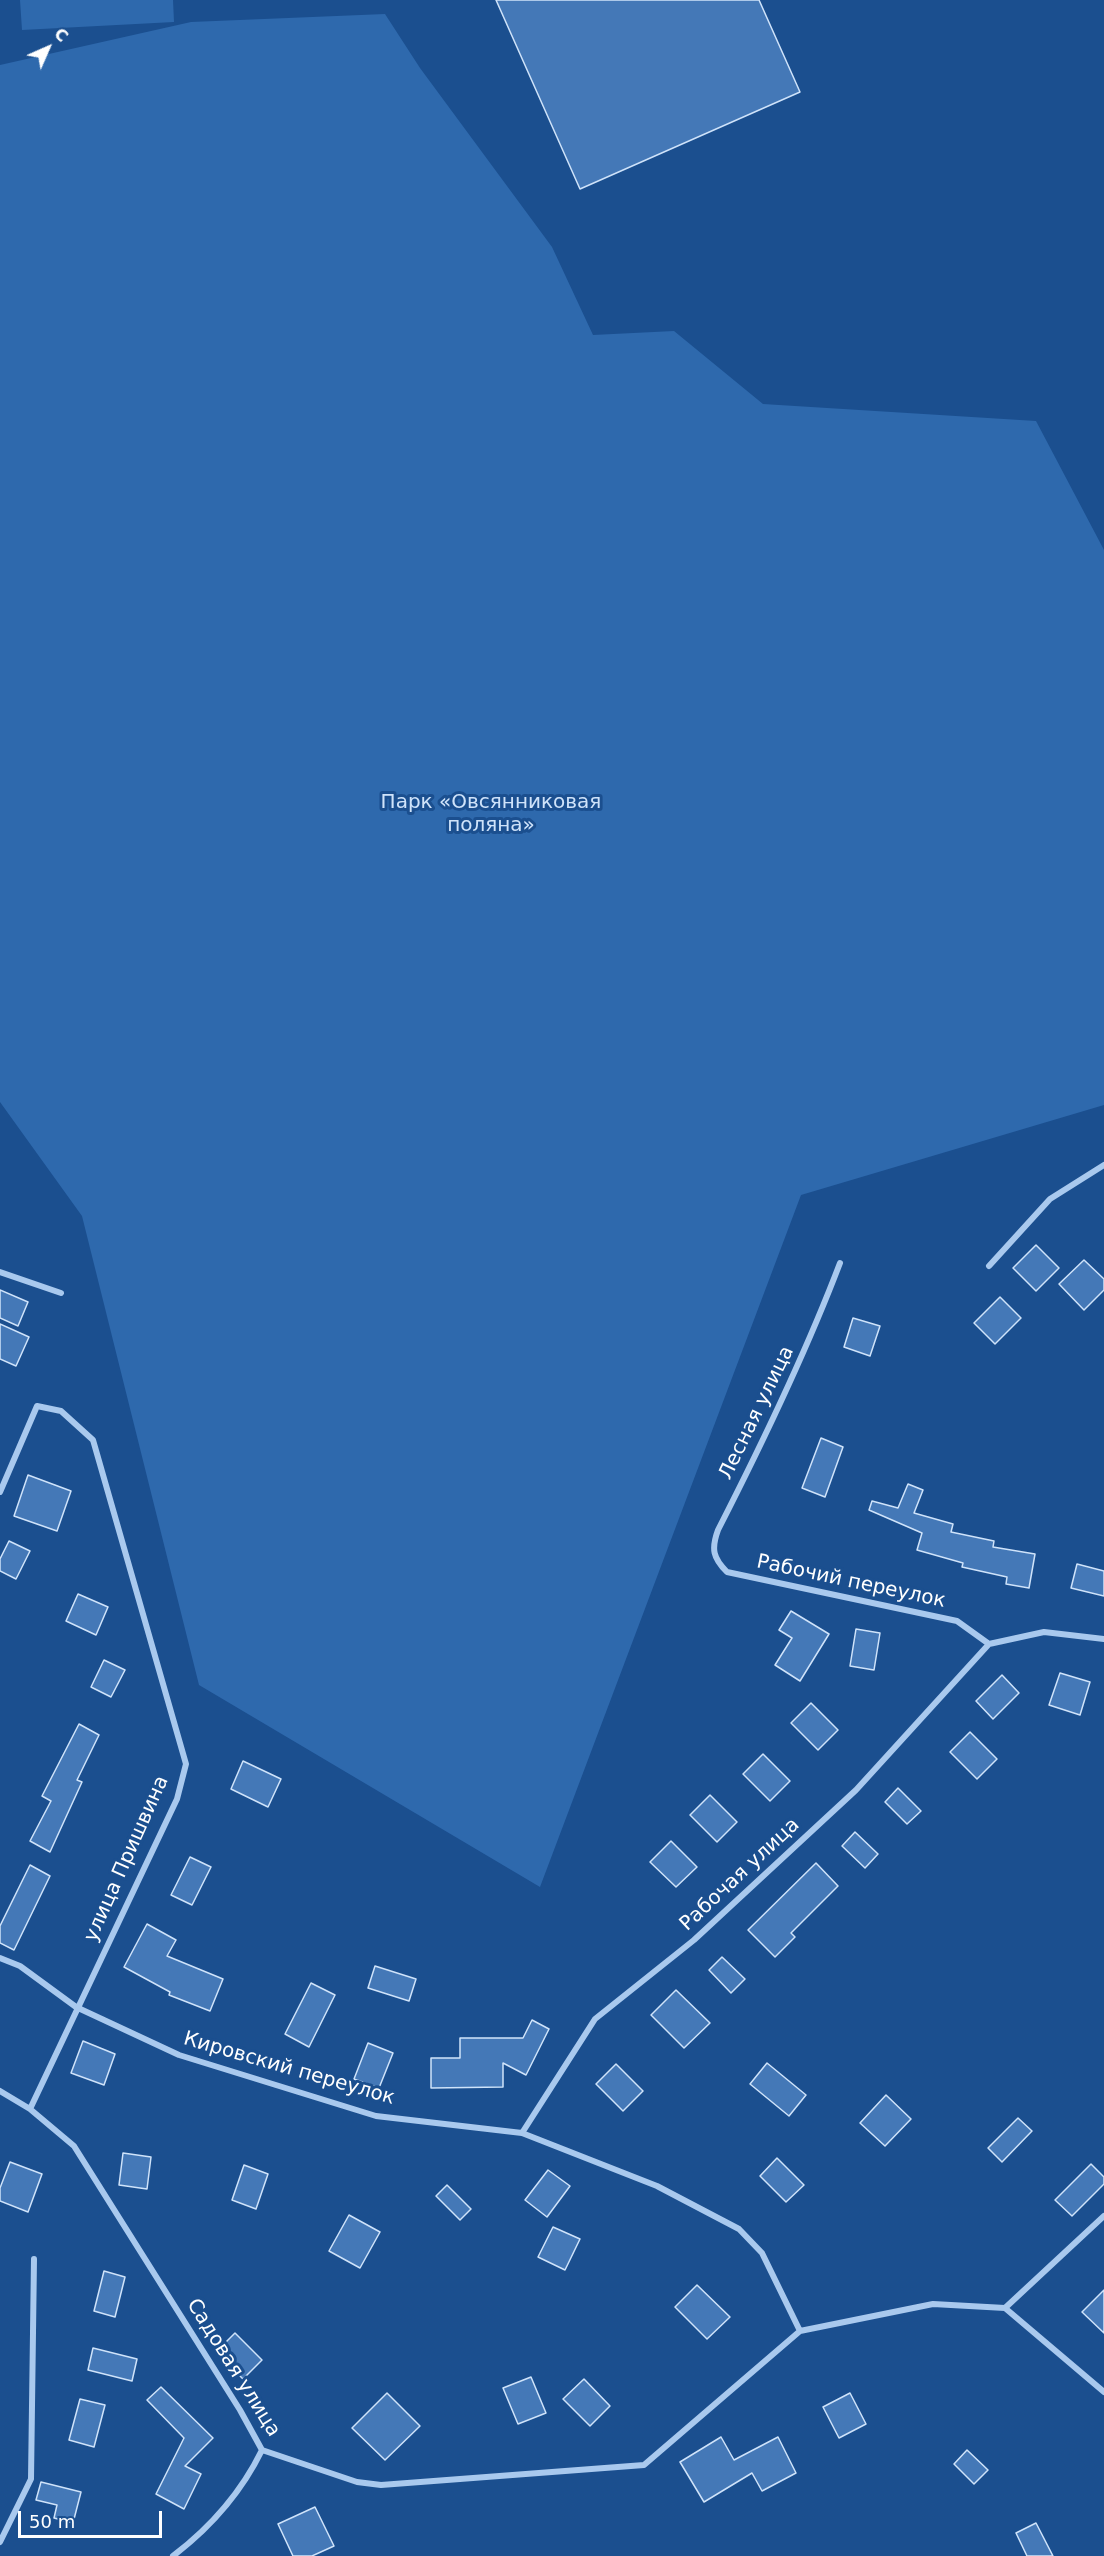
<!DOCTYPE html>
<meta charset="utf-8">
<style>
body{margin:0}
#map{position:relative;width:1104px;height:2556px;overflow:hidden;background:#1b4f8f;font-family:"DejaVu Sans",sans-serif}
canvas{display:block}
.north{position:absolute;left:18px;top:18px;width:60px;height:60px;-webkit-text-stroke:4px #1b4f8f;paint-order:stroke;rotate:45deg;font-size:16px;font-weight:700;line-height:24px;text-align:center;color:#fff}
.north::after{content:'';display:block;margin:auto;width:21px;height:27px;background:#fff;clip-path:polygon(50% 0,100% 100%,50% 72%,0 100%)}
.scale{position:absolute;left:18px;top:2511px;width:144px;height:27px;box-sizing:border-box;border:3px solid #fff;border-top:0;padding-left:8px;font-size:18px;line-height:21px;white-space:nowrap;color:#fff;-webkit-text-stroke:4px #1b4f8f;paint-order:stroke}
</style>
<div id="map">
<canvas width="1104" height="2556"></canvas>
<div class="north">С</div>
<div class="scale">50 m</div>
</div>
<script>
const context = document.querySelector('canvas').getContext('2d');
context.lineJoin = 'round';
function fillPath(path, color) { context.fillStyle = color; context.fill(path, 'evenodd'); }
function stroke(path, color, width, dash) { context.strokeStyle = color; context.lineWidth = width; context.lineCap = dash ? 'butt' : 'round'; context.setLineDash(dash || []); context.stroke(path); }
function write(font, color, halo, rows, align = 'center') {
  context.font = font + ' "DejaVu Sans",sans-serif'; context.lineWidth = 6; context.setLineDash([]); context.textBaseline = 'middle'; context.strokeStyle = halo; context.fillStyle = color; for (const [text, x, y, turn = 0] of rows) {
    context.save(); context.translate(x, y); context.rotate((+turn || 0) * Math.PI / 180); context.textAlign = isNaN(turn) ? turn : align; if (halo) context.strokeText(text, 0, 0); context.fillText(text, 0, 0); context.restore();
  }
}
fillPath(new Path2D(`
 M 20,0 L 173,0 L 174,22 L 22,30 Z
 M 385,14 L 420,68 L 552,247 L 593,335 L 674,331 L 763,404 L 1036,421 L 1104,550 L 1104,1105 L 801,1195 L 540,1887 L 199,1685 L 82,1216 L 0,1102 L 0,65 L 191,22 Z`), '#2e69ad');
const building = new Path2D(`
 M 496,0 L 759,0 L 800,92 L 580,189 Z
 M 1036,1245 L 1059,1268 L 1036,1291 L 1013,1268 Z
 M 1084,1260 L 1104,1279 L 1104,1290 L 1084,1310 L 1059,1284 Z
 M 0,1290 L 28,1302 L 18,1326 L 0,1318 Z
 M 1000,1297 L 1021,1318 L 995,1344 L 974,1323 Z
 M 853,1318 L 880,1326 L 870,1356 L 844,1347 Z
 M 0,1324 L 29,1337 L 16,1366 L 0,1359 Z
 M 821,1438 L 843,1447 L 825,1497 L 802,1488 Z
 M 28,1475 L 71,1491 L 57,1531 L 14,1516 Z
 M 908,1484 L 923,1490 L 914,1513 L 953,1524 L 951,1532 L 994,1541 L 993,1547 L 1035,1554 L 1029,1588 L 1006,1584 L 1007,1577 L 962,1567 L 963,1563 L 917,1550 L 922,1533 L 869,1510 L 872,1501 L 898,1508 Z
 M 9,1541 L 30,1551 L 16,1579 L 0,1571 L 0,1559 Z
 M 1077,1564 L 1104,1571 L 1104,1596 L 1071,1588 Z
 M 78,1594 L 108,1607 L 96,1635 L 66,1621 Z
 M 791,1611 L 829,1634 L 800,1681 L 775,1665 L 792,1638 L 779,1630 Z
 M 856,1629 L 880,1633 L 874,1670 L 850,1666 Z
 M 104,1660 L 125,1670 L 111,1697 L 91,1687 Z
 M 1060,1673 L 1090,1682 L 1080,1715 L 1049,1705 Z
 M 1002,1675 L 1019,1693 L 993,1719 L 976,1701 Z
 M 811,1703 L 838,1730 L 818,1750 L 791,1723 Z
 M 79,1724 L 99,1735 L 77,1780 L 82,1782 L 50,1852 L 30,1841 L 51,1801 L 42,1796 Z
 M 970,1732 L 997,1759 L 977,1779 L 950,1752 Z
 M 763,1754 L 790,1781 L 770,1801 L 743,1774 Z
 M 243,1761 L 281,1779 L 268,1807 L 231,1789 Z
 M 898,1788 L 921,1811 L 907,1824 L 885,1802 Z
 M 710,1795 L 737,1822 L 717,1842 L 690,1815 Z
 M 855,1832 L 878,1854 L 865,1868 L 842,1846 Z
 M 671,1841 L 697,1867 L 676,1887 L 650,1862 Z
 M 190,1857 L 211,1867 L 192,1905 L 171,1895 Z
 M 816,1863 L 838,1886 L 791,1933 L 795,1937 L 775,1957 L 748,1930 Z
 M 30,1865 L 50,1876 L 14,1950 L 0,1943 L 0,1926 Z
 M 147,1924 L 176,1940 L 167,1956 L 223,1979 L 210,2011 L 169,1995 L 170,1992 L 124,1967 Z
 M 722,1957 L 745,1979 L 731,1993 L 709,1970 Z
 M 375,1966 L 416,1979 L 409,2001 L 368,1988 Z
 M 311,1983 L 335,1995 L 309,2047 L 285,2034 Z
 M 676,1990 L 710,2023 L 684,2048 L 651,2015 Z
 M 532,2020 L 549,2029 L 526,2075 L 503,2063 L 503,2087 L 431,2088 L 431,2058 L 460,2058 L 460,2038 L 523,2038 Z
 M 83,2041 L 115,2054 L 104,2085 L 71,2073 Z
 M 368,2043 L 393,2053 L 379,2088 L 354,2079 Z
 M 767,2063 L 806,2095 L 789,2116 L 750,2084 Z
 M 616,2064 L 643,2091 L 623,2111 L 596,2084 Z
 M 886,2095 L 911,2119 L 885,2146 L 860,2123 Z
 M 1018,2118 L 1032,2131 L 1002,2162 L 988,2148 Z
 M 123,2153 L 151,2157 L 147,2189 L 119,2185 Z
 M 777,2158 L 804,2185 L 786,2202 L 760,2176 Z
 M 10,2162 L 42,2174 L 28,2212 L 0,2201 L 0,2188 Z
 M 1091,2164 L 1104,2177 L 1104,2184 L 1072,2216 L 1055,2200 Z
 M 244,2165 L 268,2174 L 256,2209 L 232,2200 Z
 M 548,2170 L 570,2186 L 547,2217 L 525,2200 Z
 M 447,2185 L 471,2209 L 460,2220 L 436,2196 Z
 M 349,2215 L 380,2232 L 360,2268 L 329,2251 Z
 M 553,2227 L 580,2239 L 565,2270 L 538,2257 Z
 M 104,2271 L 125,2277 L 115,2317 L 94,2311 Z
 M 697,2285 L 730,2317 L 707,2339 L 675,2307 Z
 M 1104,2290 L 1104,2333 L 1082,2312 Z
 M 235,2333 L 262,2360 L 243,2379 L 216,2352 Z
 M 93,2348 L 137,2359 L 132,2381 L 88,2370 Z
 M 531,2377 L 546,2413 L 518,2424 L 503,2388 Z
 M 584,2379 L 610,2406 L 590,2426 L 563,2399 Z
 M 161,2387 L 213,2438 L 185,2466 L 201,2474 L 184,2509 L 156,2494 L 184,2438 L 147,2400 Z
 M 387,2393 L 420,2426 L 385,2460 L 352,2428 Z
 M 850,2393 L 866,2424 L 839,2438 L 823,2407 Z
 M 80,2399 L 105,2405 L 94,2447 L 69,2440 Z
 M 721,2437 L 734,2460 L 778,2437 L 796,2473 L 762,2491 L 752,2473 L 704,2502 L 680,2462 Z
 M 967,2450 L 988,2470 L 974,2484 L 954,2464 Z
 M 41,2482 L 81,2492 L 73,2523 L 54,2518 L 57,2505 L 36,2500 Z
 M 315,2507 L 334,2546 L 312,2556 L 293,2556 L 278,2524 Z
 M 1036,2523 L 1053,2556 L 1027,2556 L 1016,2533 Z`);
fillPath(building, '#4478b7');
stroke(building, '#cfe3fa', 1.5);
stroke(new Path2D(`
 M 840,1263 C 805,1355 763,1442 718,1530 C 711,1549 713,1558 727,1572 L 957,1621 L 989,1644 L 1044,1632 L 1104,1639
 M 989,1266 L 1050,1199 L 1104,1165
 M 0,1272 L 61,1293
 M 0,1492 L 37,1406 L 61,1411 L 93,1440 L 186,1764 L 177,1799 L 30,2109
 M 0,1958 L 20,1966 L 76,2007 L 179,2055 L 376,2116 L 522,2133 L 657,2186 L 739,2229 L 762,2253 L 800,2331
 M 0,2091 L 30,2109 L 74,2146 L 240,2410 L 262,2450 L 357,2482 L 381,2485 L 644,2465 L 800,2331 L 933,2304 L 1005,2308 L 1104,2216
 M 522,2133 L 595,2019 L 694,1940 L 856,1790 L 989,1644
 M 1005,2308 L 1104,2392
 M 0,2542 L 31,2479 L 34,2259
 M 173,2556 C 211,2527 241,2493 262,2450`), '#a9c9ee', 6);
write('20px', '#cfe3fa', '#1b4f8f', [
 ["Парк «Овсянниковая",491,803],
 ["поляна»",491,826]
]);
write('20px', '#fff', '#1b4f8f', [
 ["Лесная улица",757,1413,-64],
 ["Рабочий переулок",851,1582,12],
 ["улица Пришвина",127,1859,-66],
 ["Рабочая улица",740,1875,-43],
 ["Кировский переулок",289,2069,16],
 ["Садовая улица",233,2368,58]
]);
</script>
